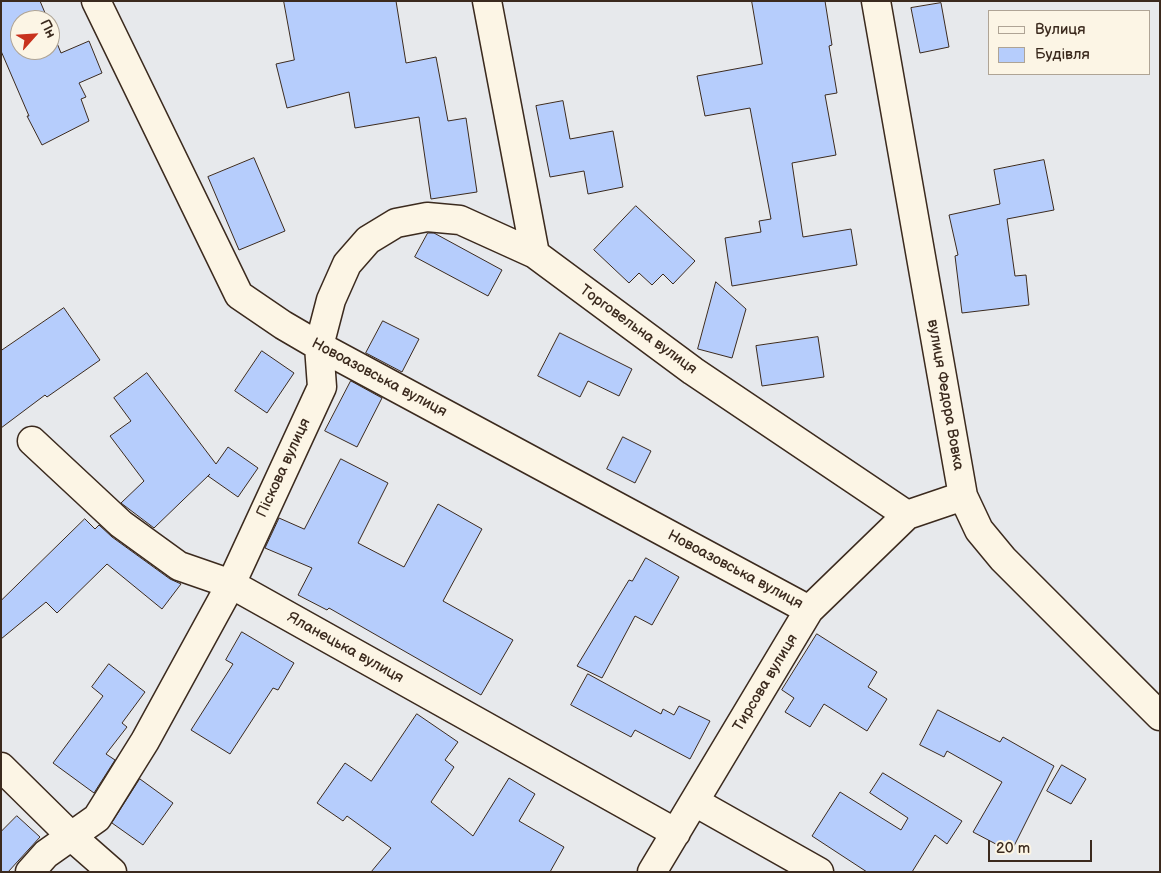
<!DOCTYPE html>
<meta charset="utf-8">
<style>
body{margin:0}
#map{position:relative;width:1161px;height:873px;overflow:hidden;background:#e7e9ec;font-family:"Balsamiq Sans",sans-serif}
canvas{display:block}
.frame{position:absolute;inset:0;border:2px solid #3b2a1e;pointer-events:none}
.legend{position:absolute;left:988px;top:10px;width:162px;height:65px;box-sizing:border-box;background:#fcf5e5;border:1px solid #afa495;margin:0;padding:6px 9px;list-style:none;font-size:15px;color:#3b2a1e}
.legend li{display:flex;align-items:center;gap:10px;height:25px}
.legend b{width:25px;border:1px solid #afa495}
.north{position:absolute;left:10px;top:10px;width:50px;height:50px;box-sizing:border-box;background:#fcf5e5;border:1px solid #afa495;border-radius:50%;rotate:64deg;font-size:14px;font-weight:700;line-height:20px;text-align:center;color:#3b2a1e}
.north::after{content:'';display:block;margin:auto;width:18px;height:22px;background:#c8321e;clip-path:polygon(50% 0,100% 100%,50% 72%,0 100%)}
.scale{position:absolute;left:988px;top:840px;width:104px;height:22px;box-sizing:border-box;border:2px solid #3b2a1e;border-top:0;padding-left:6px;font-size:15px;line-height:18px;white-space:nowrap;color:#3b2a1e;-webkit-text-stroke:4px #fcf5e5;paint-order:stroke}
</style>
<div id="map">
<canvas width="1161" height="873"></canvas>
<div class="frame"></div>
<ul class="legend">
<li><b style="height:6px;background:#fcf5e5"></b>Вулиця</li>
<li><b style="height:14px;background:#b6cdfc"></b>Будівля</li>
</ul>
<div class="north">Пн</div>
<div class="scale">20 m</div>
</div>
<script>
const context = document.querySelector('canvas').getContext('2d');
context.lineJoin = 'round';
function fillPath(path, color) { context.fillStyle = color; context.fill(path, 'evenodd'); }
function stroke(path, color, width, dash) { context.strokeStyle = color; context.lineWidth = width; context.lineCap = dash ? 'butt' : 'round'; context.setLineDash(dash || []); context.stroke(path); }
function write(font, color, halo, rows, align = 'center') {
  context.font = font + ' "Balsamiq Sans",sans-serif'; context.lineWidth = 4; context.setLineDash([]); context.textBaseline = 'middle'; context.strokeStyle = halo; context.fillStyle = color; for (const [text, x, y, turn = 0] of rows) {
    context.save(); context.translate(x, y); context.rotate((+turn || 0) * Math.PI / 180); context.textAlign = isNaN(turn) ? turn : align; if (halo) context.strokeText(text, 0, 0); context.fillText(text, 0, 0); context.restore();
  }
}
const building = new Path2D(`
 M 1,1 L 40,1 L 48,20 L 20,20 L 20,50 L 50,50 L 50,26 L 61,53 L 89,41 L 102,73 L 79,83 L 86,97 L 81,99 L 89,121 L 42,145 L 27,116 L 29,116 L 1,51 Z
 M 284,1 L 396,1 L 406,63 L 436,57 L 448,121 L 466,118 L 477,192 L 431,199 L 419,117 L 355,128 L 349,92 L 287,108 L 276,64 L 294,60 Z
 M 752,1 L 825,1 L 832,45 L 829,46 L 837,93 L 825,95 L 836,155 L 792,163 L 803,237 L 851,229 L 857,265 L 732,286 L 725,238 L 761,232 L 759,221 L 771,219 L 750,108 L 705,116 L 697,76 L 762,64 Z
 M 941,3 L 949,47 L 920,53 L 911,8 Z
 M 563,101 L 570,139 L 613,131 L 623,187 L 588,194 L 584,171 L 550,177 L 536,106 Z
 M 254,158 L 285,231 L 239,250 L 208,177 Z
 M 1044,160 L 1054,210 L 1007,219 L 1015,276 L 1026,275 L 1029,305 L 962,313 L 955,256 L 958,255 L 949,215 L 1000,204 L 994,170 Z
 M 636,206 L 695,261 L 673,284 L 663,274 L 652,285 L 639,273 L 629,283 L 594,250 Z
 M 428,233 L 434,233 L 502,270 L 488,296 L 415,257 Z
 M 716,282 L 746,309 L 732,358 L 698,349 Z
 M 64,308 L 100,360 L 47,397 L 45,395 L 1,428 L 1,351 Z
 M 383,321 L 419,339 L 402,372 L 366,353 Z
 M 560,333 L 632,369 L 619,396 L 588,381 L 580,397 L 538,376 Z
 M 818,337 L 824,377 L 762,386 L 756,346 Z
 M 262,351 L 294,373 L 267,413 L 235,391 Z
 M 147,373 L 216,464 L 228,447 L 258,468 L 238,497 L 208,476 L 210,474 L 154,528 L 121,503 L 144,481 L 110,436 L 131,421 L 114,398 Z
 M 351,381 L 382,398 L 357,447 L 325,431 Z
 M 623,437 L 651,451 L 635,483 L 607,469 Z
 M 341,459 L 388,483 L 358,543 L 404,567 L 438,504 L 482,529 L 443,601 L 513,640 L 481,695 L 329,608 L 327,610 L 298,595 L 312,568 L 265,548 L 279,518 L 304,529 Z
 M 85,519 L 95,529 L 99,525 L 112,537 L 170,579 L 181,584 L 162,609 L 107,564 L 57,613 L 46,602 L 1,639 L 1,601 Z
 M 646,558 L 679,577 L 652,625 L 635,616 L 602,678 L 577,666 L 629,580 L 632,581 Z
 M 242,632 L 294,663 L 278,690 L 273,688 L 230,754 L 191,730 L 233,664 L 226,660 Z
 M 817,634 L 877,672 L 868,687 L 887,699 L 867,731 L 824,704 L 810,727 L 785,712 L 794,698 L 782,690 Z
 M 109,664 L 145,692 L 122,723 L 127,727 L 106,754 L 115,760 L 94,793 L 53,763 L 103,696 L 92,687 Z
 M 588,674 L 661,714 L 663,709 L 674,715 L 679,706 L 710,721 L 690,759 L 635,730 L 631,737 L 571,705 Z
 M 938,710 L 1000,742 L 1003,737 L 1054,766 L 1011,852 L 973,832 L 1002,782 L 947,751 L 944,757 L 920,745 Z
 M 417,714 L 458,742 L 445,760 L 454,767 L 431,802 L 473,836 L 509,778 L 535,794 L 519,821 L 564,847 L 550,872 L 371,872 L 391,848 L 347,816 L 343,821 L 317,803 L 345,763 L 371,781 Z
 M 1062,765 L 1086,779 L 1071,804 L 1047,791 Z
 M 883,773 L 962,821 L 947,844 L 935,835 L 912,872 L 867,872 L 812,836 L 840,792 L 901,830 L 908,818 L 870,793 Z
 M 140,779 L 173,803 L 143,845 L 112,823 Z
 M 17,816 L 40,837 L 8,872 L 1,872 L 1,832 Z`);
fillPath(building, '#b6cdfc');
stroke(building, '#3b2a1e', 1);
const minor = new Path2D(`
 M 96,1 L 239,295 L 283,325 L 319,346 L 809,610
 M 487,1 L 535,254 L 693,371 L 907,515 L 963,496
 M 876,1 L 963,496 L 979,530 L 1003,559 L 1160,716
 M 32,441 L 121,524 L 179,566 L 231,584 L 676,833
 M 1,767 L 71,836 L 112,872
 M 695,802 L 819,872
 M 30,872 L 46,854 L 97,818 L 145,741 L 231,584 L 322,387 L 319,346 L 331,300 L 347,264 L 368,240 L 396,223 L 427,217 L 460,220 L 535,254
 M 652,872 L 809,610 L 907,515`);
stroke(minor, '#3b2a1e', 31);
stroke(minor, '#fcf5e5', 28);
write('15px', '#3b2a1e', '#fcf5e5', [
 ["Торговельна вулиця",638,330,36],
 ["Новоазовська вулиця",379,378,28],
 ["вулиця Федора Вовка",945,395,80],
 ["Піскова вулиця",284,468,-65],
 ["Новоазовська вулиця",735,570,28],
 ["Яланецька вулиця",345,648,29],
 ["Тирсова вулиця",766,683,-59]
]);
</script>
